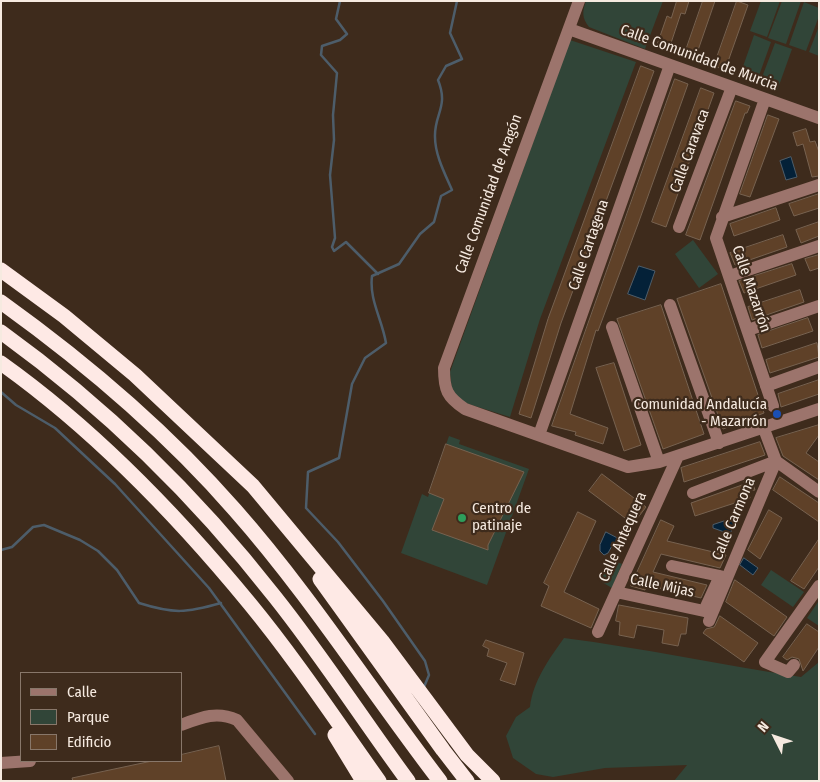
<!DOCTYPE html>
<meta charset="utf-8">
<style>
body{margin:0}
#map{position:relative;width:820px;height:782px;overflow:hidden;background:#3e2b1c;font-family:"Fira Sans Condensed",sans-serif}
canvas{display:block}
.frame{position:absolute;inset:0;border:2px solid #f6eae0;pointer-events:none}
.legend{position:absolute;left:20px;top:672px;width:162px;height:90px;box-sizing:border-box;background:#3e2b1c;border:1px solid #88776a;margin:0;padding:6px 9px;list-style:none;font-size:15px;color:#f6eae0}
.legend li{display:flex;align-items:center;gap:10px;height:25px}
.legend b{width:25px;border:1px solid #88776a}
.north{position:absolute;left:750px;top:712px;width:50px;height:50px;-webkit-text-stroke:4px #3e2b1c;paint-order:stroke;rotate:311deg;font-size:14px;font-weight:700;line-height:20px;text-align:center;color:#f6eae0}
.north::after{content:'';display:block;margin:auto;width:18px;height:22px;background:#f6eae0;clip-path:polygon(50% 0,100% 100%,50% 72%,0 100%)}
</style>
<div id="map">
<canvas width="820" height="782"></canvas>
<div class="frame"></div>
<ul class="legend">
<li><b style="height:6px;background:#9c746c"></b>Calle</li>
<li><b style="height:14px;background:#314538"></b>Parque</li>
<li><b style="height:14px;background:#5f4128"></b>Edificio</li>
</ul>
<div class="north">N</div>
</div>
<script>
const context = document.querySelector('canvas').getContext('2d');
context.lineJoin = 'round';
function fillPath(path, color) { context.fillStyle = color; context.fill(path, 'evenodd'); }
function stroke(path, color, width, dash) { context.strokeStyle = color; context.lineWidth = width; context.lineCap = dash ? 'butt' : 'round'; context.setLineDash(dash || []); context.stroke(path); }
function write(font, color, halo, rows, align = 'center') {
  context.font = font + ' "Fira Sans Condensed",sans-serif'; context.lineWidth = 4.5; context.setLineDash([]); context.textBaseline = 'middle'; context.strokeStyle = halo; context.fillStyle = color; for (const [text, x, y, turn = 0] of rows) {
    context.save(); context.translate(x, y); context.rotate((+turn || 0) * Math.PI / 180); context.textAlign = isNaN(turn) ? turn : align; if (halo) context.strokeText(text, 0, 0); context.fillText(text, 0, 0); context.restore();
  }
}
fillPath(new Path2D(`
 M 586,1 L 663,1 L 645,49 L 589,27 C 582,18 582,12 586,1 Z
 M 761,1 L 780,1 L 767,37 L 750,31 Z
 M 782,1 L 801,1 L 786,44 L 768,38 Z
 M 804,2 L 819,8 L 819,16 L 806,51 L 789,45 Z
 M 819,26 L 819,56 L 809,52 Z
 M 754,35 L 771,42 L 756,84 L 739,78 Z
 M 570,40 L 636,62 L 540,319 L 510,417 L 462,402 L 452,390 L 450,372 Z
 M 775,43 L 792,49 L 777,91 L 759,85 Z
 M 693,240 L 718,274 L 699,288 L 675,254 Z
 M 449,436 L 460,440 L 459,444 L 529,469 L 487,585 L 401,553 L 422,494 L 428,497 Z
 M 610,559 L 622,564 L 612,588 L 600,581 Z
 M 771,570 L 804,592 L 793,607 L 761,585 Z
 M 818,602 L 819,603 L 819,626 L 807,618 Z
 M 564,638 C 643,648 721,665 801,677 L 819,662 L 819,781 L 674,781 L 687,765 L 605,768 L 553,777 L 536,774 L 513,758 L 506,736 L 516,717 L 530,707 C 533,681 549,659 564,638 Z`), '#314538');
const water = new Path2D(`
 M 791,157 L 797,177 L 786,180 L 780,161 Z
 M 639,266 L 655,271 L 645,300 L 628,294 Z
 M 734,518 L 736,520 L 730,534 L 713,528 L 713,525 Z
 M 606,532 L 625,542 L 620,550 L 616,549 L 615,544 L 613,544 L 608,553 L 604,555 L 600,551 L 600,545 Z
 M 744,558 L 758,568 L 753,575 L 740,565 Z`);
fillPath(water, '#042138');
stroke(water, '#4d5d6a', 1);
stroke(new Path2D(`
 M 340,1 L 336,19 L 347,34 L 340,40 L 322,46 L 321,55 L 337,73 L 333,115 L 334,140 L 330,175 L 335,238 L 332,247 L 334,251 L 346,242 L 378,274
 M 1,392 L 16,405 L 55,428 L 115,484 L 209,588 L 315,734
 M 1,550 L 12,547 L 33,527 L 44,525 L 80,540 L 98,551 L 117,570 L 139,603 C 174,614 186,613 221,603
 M 424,687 L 429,675 L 425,661 L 383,601 L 338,542 L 306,508 L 308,472 L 339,458 L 352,384 L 365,358 L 386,343 C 382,319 369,300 372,276 L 399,264 L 420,234 L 434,222 L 441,196 L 452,190 C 445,174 435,155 435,137 C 434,114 449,107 438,80 L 446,66 L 462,59 L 450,33 L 457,1`), '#4d5d6a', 2.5);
const building = new Path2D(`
 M 677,1 L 689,1 L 685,14 L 681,13 L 669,49 L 657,45 L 667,16 L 671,18 Z
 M 703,1 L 715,1 L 695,59 L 684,56 Z
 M 737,1 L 748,5 L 725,70 L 714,66 Z
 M 641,66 L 654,71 L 561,323 L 531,418 L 519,414 L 548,319 Z
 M 675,79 L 688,84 L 638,224 L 598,331 L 596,330 L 570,414 L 608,428 L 603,444 L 575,435 L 576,432 L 552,426 Z
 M 701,88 L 714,93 L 666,227 L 652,222 Z
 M 736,101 L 750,106 L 747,113 L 745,113 L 700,240 L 686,235 Z
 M 768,115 L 779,119 L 750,197 L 740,194 Z
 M 806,129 L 810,142 L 815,141 L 819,152 L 819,176 L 812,177 L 803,144 L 797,146 L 793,133 Z
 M 819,194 L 819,208 L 794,216 L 789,204 Z
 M 776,208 L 780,220 L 734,236 L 730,224 Z
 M 819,222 L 819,236 L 801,243 L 796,230 Z
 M 783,235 L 787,247 L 735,265 L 730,253 Z
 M 819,255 L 819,268 L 810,271 L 805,259 Z
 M 792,264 L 796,275 L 744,293 L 739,281 Z
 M 721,284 L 764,413 L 723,429 L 677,299 Z
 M 800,290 L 804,302 L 752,320 L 748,307 Z
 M 661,305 L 704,434 L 663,449 L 617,319 Z
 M 808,318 L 813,331 L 762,348 L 758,335 Z
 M 817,343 L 819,357 L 770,373 L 766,360 Z
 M 614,363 L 641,445 L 624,451 L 596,368 Z
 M 819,380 L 819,394 L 781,407 L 778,394 Z
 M 819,425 L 819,435 L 806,453 L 819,462 L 819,480 L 783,456 L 776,438 Z
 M 760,442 L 765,455 L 684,482 L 681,468 Z
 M 446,444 L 524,472 L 488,545 L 488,550 L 432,530 L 444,499 L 429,493 Z
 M 602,474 L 646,507 L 633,524 L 589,491 Z
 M 780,477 L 819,503 L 819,522 L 773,490 Z
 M 751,479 L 755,490 L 748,491 L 750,498 L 695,516 L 691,503 L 745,484 L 744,482 Z
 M 769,510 L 782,518 L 760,559 L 748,550 Z
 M 578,512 L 596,521 L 564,592 L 599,609 L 591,628 L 541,606 L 549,586 L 544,583 Z
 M 661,520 L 674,526 L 667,541 L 726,555 L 720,568 L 661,554 L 653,572 L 707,585 L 701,598 L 647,585 L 645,590 L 631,586 Z
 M 819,539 L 819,567 L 804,589 L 791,581 Z
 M 735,580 L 787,617 L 774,636 L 726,602 Z
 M 619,605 L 688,618 L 686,634 L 681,634 L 678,646 L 662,643 L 664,630 L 637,625 L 634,638 L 619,635 L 620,622 L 616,621 Z
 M 720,616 L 758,643 L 744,662 L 703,633 L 706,629 L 714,627 Z
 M 807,624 L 819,632 L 819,647 L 803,671 L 799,659 L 792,657 L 787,660 L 783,657 Z
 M 486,640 L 524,653 L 515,685 L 500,680 L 507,663 L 487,656 L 489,649 L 483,646 Z
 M 219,746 L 226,781 L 73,781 L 72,778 L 152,761 L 181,761 L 181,755 Z`);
fillPath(building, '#5f4128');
stroke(building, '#776250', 1);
stroke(new Path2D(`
 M 579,1 L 444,368 C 444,390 447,397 465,409 L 628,467 L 659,462 L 819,409
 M 569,29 L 819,118
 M 765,99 L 716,238 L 773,406
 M 722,217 L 819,185
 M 679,227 L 732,87
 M 730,276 L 819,246
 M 670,305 L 719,443
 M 612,327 L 659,462
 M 748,330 L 819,306
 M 766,386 L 819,367
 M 539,435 L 670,65
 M 693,493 L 776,461 L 819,492
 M 616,592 L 704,611 L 720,576 L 672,566
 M 709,621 L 776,461 L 764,429
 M 598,632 L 678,456
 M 794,665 L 788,672 L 765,662 L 819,586
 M 181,725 C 202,717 217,711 237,720 L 288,781
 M 1,763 L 30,761`), '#9c746c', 12);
stroke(new Path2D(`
 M 1,270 L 64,316 L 135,375 L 253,486 L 382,641 L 467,755 L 493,781
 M 1,302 C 86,363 166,431 235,510 C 310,595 371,691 440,781
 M 1,332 C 105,407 196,496 275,597 C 322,656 363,720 408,781
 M 1,363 C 95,430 177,515 250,604 C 296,660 337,722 379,781
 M 320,579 L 443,750 L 467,781
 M 335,735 L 363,781`), '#fee9e5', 15);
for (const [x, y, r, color] of [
 [777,414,5,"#1a4fb4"],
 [462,518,5,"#2e9e5b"]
]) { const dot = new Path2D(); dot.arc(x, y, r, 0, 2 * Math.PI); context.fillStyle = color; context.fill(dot); stroke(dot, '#3e2b1c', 2); }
write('15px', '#f6eae0', '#3e2b1c', [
 ["Calle Comunidad de Murcia",699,58,20],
 ["Calle Caravaca",690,151,-70],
 ["Calle Comunidad de Aragón",489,194,-70],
 ["Calle Cartagena",589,245,-71],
 ["Calle Mazarrón",751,289,71],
 ["Calle Carmona",734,519,-67],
 ["Calle Antequera",623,537,-66],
 ["Calle Mijas",662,586,12]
]);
write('15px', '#f6eae0', '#3e2b1c', [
 ["Comunidad Andalucía",767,405],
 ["- Mazarrón",767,422],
 ["Centro de",472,509,"left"],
 ["patinaje",472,526,"left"]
], 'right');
</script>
